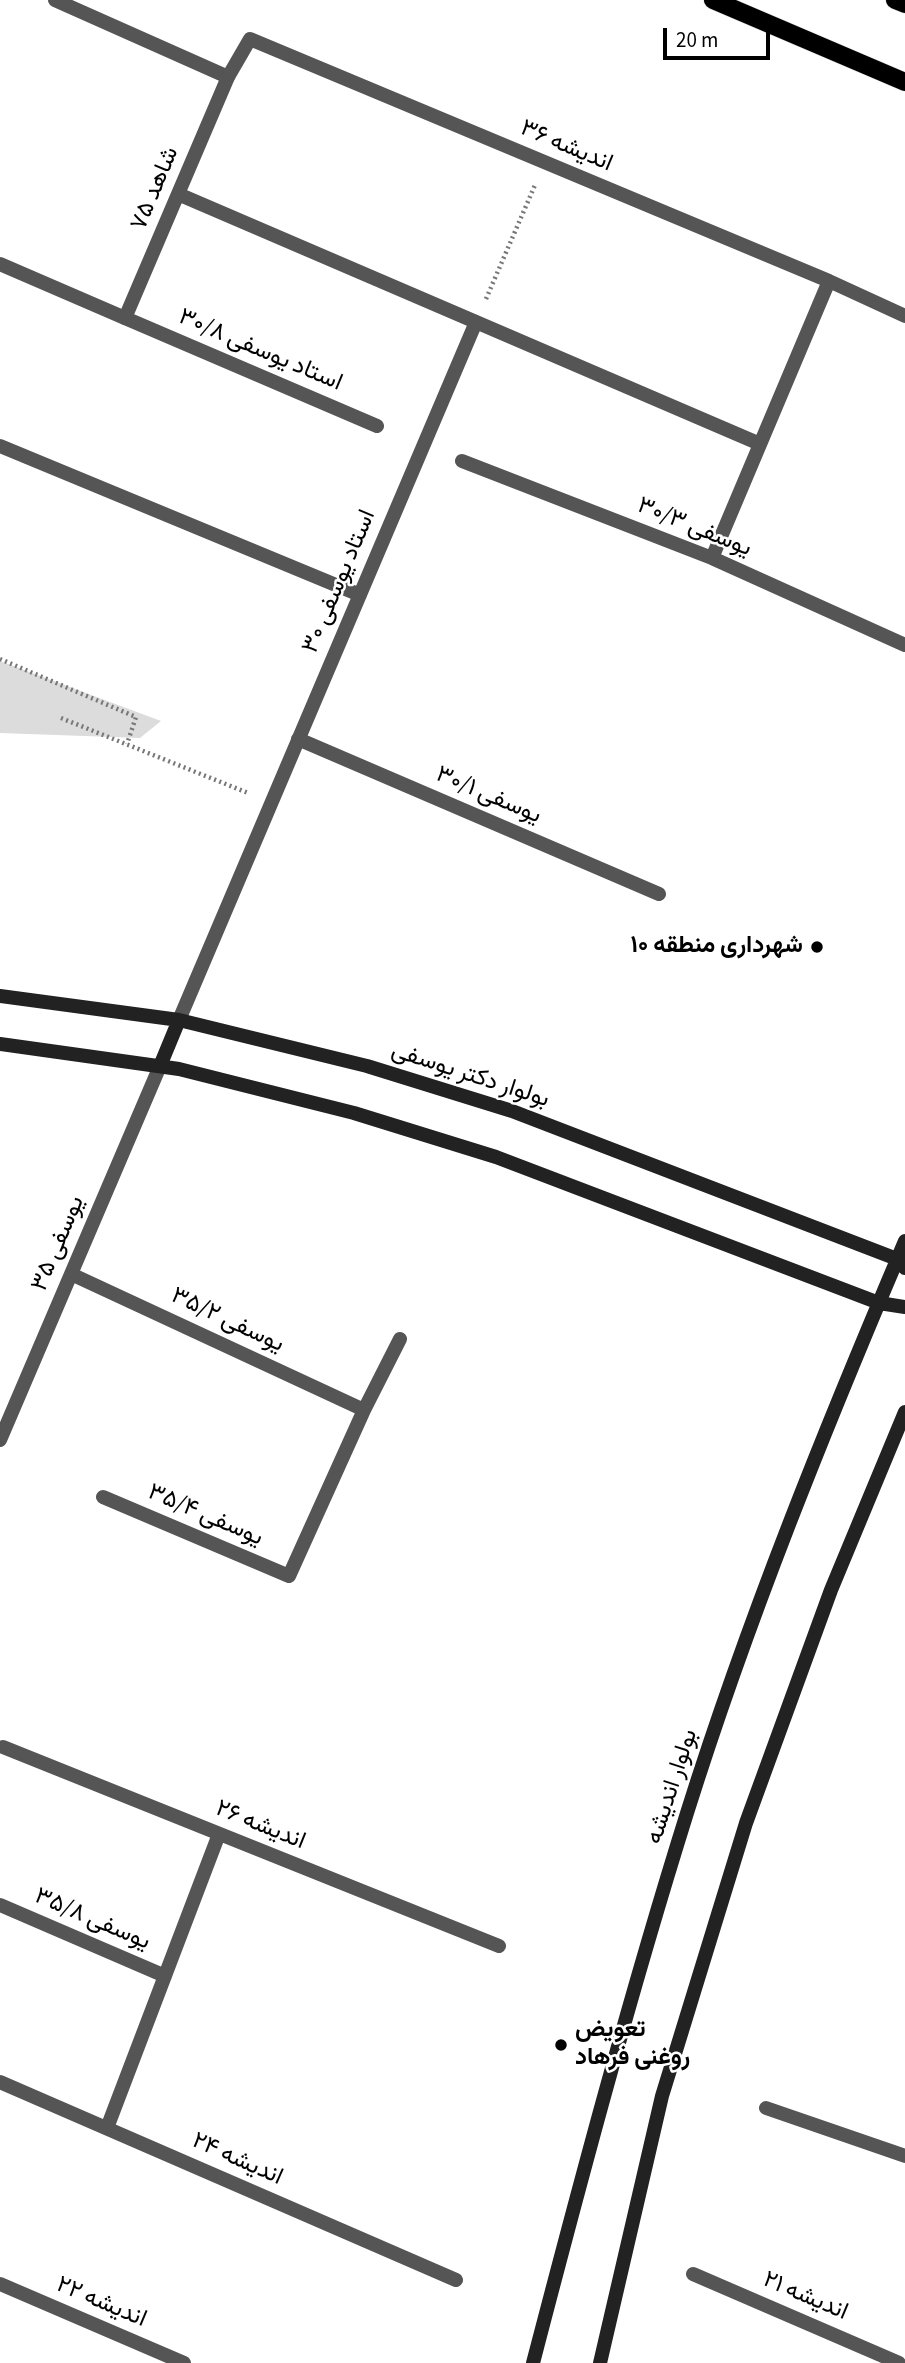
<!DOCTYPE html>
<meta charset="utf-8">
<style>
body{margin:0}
#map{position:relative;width:905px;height:2363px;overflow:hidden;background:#fff;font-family:"Source Sans 3",sans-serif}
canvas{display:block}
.scale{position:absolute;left:663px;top:28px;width:107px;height:32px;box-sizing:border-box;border:4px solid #000;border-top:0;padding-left:9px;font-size:21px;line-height:24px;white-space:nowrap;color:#000;-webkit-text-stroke:5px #fff;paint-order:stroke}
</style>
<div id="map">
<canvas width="905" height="2363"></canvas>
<div class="scale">20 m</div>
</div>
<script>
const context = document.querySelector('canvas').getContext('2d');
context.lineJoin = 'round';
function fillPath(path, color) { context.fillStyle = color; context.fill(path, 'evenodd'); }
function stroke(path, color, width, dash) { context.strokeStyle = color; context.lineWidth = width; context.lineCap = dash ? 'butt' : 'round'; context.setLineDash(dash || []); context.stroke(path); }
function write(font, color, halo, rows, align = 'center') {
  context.font = font + ' "Source Sans 3",Vazirmatn,sans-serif'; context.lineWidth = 5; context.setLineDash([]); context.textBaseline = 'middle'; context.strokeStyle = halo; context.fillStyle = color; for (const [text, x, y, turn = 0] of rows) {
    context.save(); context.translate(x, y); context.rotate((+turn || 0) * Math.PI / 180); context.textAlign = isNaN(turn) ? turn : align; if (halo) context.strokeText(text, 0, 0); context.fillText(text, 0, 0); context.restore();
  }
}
fillPath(new Path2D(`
 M 0,661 L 161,721 L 140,738 L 0,733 Z`), '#dcdcdc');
const primary = new Path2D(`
 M 713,0 L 905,82
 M 895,0 L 905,4`);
stroke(primary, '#dbdbdb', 19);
stroke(new Path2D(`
 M 486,299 L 535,185
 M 0,659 L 136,717 L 127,744
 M 61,718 L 248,793`), '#777', 4.5, [2, 3.5]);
stroke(new Path2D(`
 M 55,0 L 228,77
 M 0,264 L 125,318`), '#555', 14);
stroke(new Path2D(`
 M 178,194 L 760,444
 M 377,426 L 125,318 L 228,77 L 250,39 L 829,281 L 905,316
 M 0,446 L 360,595
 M 462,461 L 712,558 L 905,645
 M 712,558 L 829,281
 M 298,739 L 659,894
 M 179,1020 L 476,322
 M 71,1274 L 364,1410
 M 0,1440 L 160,1066
 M 103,1497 L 289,1576 L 364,1410 L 400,1339
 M 3,1747 L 499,1946
 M 0,1905 L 165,1976
 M 0,2082 L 456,2280
 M 766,2108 L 905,2156
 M 107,2128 L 219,1834
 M 693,2274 L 899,2363
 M 0,2284 L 184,2363`), '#555', 14);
stroke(new Path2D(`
 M 0,996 L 179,1020 L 367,1066 L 512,1111 L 897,1259 L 905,1268
 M 0,1044 L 179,1069 L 354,1113 L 496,1157 L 879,1303 L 905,1307
 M 160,1066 L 179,1020
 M 533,2363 C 581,2179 630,1995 687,1813 C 748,1619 825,1429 905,1241
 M 600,2363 L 662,2096 L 746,1823 L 831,1590 L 905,1412`), '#222', 14);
stroke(primary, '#000', 18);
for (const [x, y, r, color] of [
 [817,947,7,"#000"],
 [561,2045,7,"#000"]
]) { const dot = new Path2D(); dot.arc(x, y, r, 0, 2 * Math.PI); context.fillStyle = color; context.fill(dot); stroke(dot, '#fff', 2.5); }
write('24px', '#000', '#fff', [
 ["اندیشه ۳۶",566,147,23],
 ["شاهد ۷۵",156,189,-67],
 ["استاد یوسفی ۳۰/۸",260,351,23],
 ["یوسفی ۳۰/۳",694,528,22],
 ["استاد یوسفی ۳۰",340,582,-67],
 ["یوسفی ۳۰/۱",488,796,23],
 ["بولوار دکتر یوسفی",470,1076,18],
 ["یوسفی ۳۵",59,1244,-67],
 ["یوسفی ۳۵/۲",227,1321,25],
 ["یوسفی ۳۵/۴",205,1516,23],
 ["بولوار اندیشه",673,1787,-72],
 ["اندیشه ۲۶",260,1826,22],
 ["یوسفی ۳۵/۸",92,1920,23],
 ["اندیشه ۲۴",237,2160,24],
 ["اندیشه ۲۱",805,2297,23],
 ["اندیشه ۲۲",101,2303,23]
]);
write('bold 24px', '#000', '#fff', [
 ["شهرداری منطقه ۱۰",803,947],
 ["تعویض",575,2031,"left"],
 ["روغنی فرهاد",575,2059,"left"]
], 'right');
</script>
